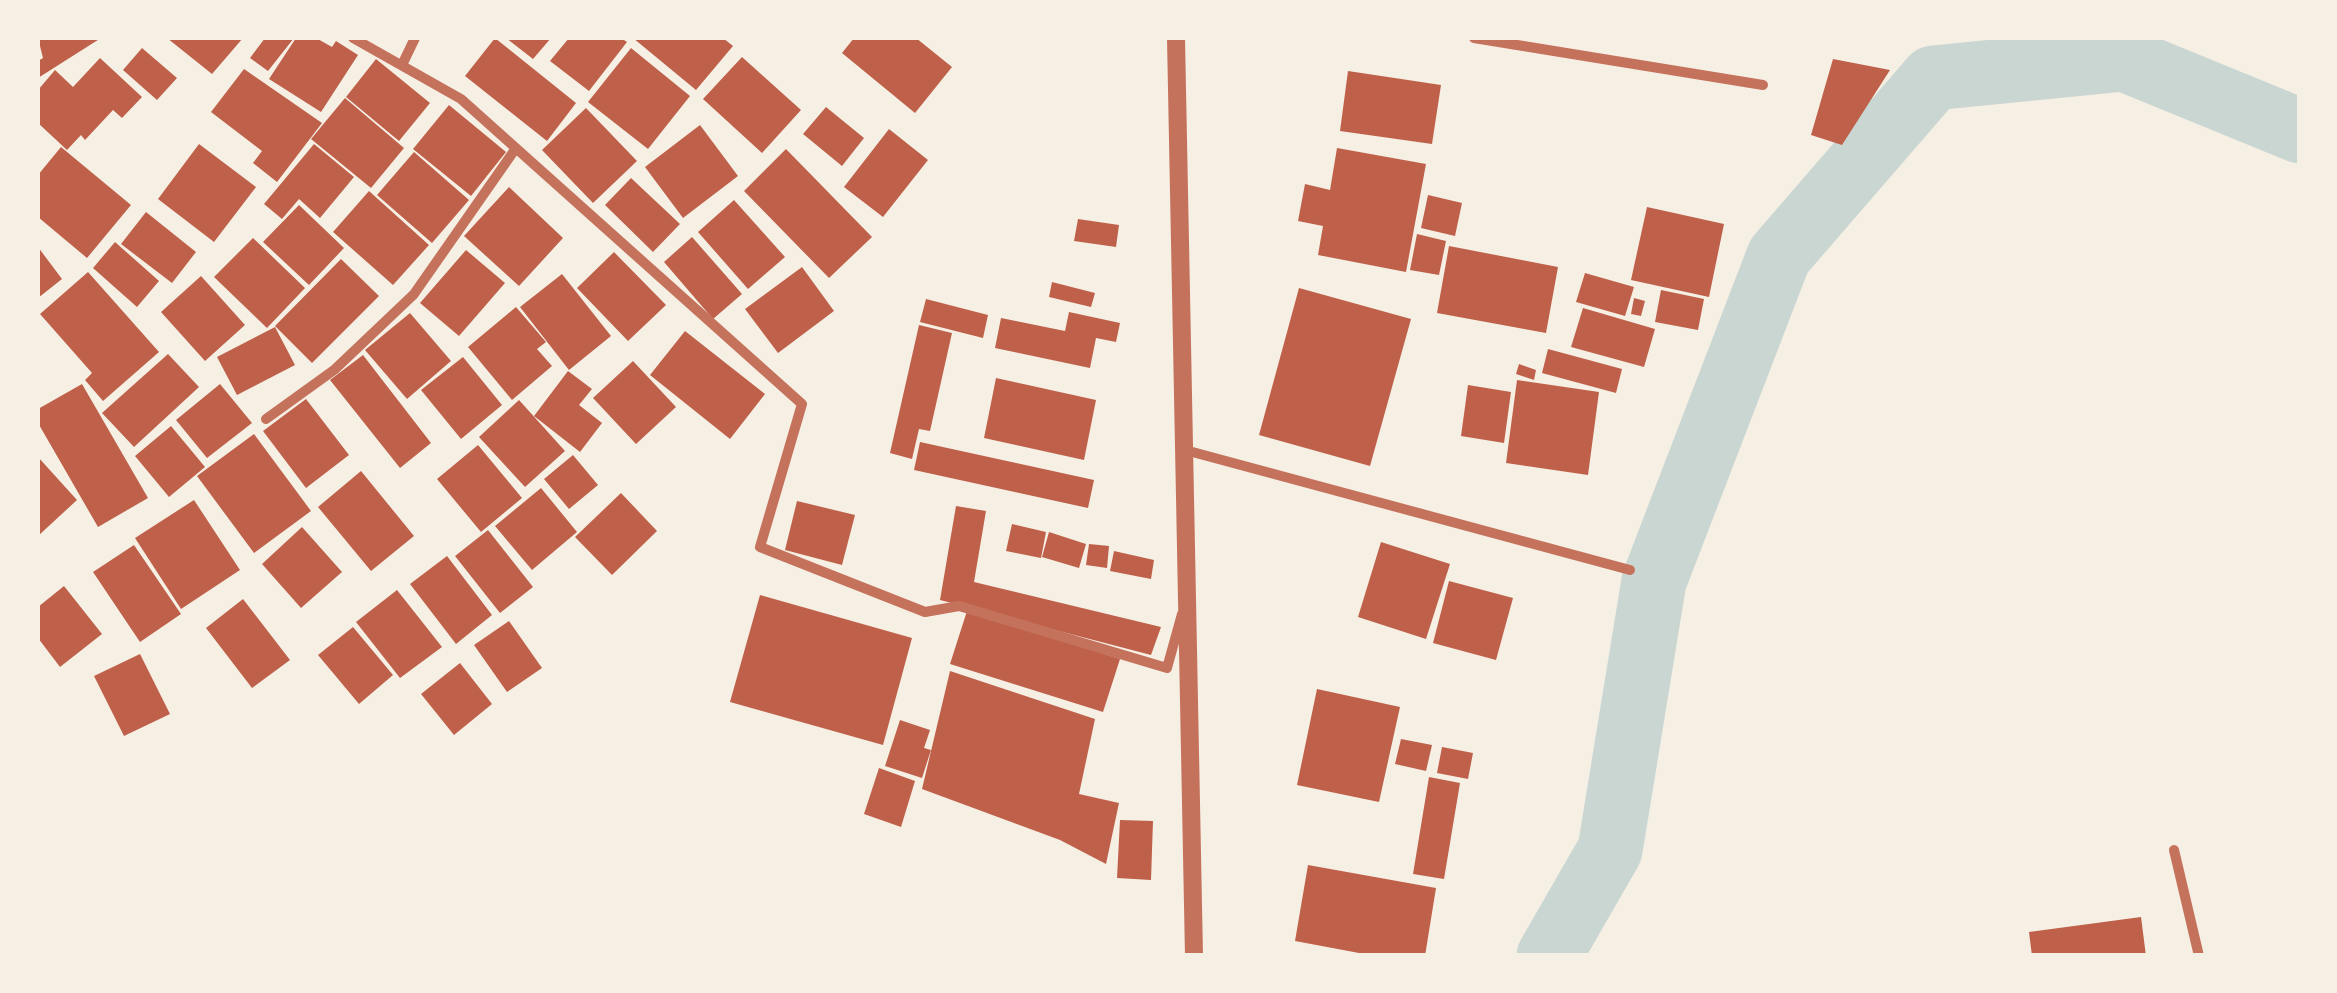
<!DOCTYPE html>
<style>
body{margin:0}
#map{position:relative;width:2337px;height:993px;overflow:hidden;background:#f6efe4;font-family:"Golos Text",sans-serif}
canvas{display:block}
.frame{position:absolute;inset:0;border:40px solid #f6efe4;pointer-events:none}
</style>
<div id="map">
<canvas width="2337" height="993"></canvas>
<div class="frame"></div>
</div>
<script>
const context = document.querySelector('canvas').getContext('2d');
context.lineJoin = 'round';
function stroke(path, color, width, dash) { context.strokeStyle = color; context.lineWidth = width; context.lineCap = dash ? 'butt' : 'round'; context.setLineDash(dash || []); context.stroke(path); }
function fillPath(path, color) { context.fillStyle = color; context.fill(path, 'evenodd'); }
stroke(new Path2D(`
 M 1549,956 L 1610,850 L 1654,581 L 1779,256 L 1933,78 L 2124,59 L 2300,131`), '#c9d6d2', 65);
fillPath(new Path2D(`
 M 38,38 L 101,38 L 38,78 L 38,61 L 43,58 Z
 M 167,38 L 243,38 L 212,74 Z
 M 265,38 L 294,38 L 268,71 L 250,58 Z
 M 296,38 L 316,38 L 332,47 L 336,41 L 358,55 L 321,112 L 269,79 Z
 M 495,38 L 576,103 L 547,141 L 465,76 Z
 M 506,38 L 551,38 L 533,59 Z
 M 569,38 L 621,38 L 627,42 L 589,91 L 550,61 Z
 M 633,38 L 723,38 L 733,46 L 696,90 Z
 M 854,38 L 916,38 L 952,67 L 915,113 L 842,53 Z
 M 142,48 L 177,78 L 157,100 L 123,70 Z
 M 631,48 L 690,96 L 648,149 L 588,102 Z
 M 742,57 L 801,110 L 762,153 L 703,99 Z
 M 100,58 L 142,97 L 122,118 L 113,110 L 85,140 L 81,135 L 67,150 L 38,123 L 38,90 L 55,70 L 73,87 Z
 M 376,59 L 430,103 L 399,141 L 346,97 Z
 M 1833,59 L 1890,70 L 1842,145 L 1811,135 Z
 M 244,69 L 322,123 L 277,182 L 253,163 L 262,151 L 211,112 Z
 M 1348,71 L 1441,85 L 1432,144 L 1340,131 Z
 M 345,98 L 404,148 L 371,188 L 311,139 Z
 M 449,105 L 506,152 L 471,196 L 413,149 Z
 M 826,107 L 864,138 L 842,166 L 803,134 Z
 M 586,108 L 637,161 L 593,203 L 542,150 Z
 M 700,125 L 738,176 L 683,218 L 645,167 Z
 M 889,129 L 928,160 L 883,217 L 844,187 Z
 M 199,144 L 256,187 L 214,242 L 158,199 Z
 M 314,144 L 354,177 L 320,218 L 299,199 L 282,219 L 264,204 Z
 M 61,147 L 131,205 L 87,258 L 38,217 L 38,175 Z
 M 1337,148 L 1426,164 L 1406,272 L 1318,255 L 1323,226 L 1298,221 L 1305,184 L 1330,190 Z
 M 786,149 L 872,237 L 829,278 L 744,191 Z
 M 414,152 L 469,200 L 432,243 L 377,195 Z
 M 631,178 L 680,224 L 653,252 L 605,205 Z
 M 509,187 L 563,238 L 519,286 L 464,236 Z
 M 369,191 L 429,245 L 393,285 L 333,232 Z
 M 1428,195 L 1462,203 L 1455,236 L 1421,228 Z
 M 734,200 L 785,257 L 748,289 L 698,232 Z
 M 299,205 L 344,248 L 309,285 L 263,242 Z
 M 1647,207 L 1724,224 L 1709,297 L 1631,280 Z
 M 146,212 L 196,252 L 172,283 L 121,244 Z
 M 1078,219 L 1119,225 L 1116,247 L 1074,241 Z
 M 1417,234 L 1446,241 L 1439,275 L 1410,270 Z
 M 692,237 L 742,294 L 713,319 L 664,262 Z
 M 253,238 L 305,288 L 267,328 L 214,277 Z
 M 115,242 L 159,281 L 137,307 L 93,268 Z
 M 1449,246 L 1558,267 L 1546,333 L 1437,313 Z
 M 38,247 L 62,279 L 38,298 Z
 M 466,250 L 505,283 L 459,336 L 420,303 Z
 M 614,252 L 666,305 L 628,341 L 577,288 Z
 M 341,259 L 379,296 L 312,363 L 275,326 Z
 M 802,267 L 834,311 L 778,353 L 745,309 Z
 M 88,272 L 159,352 L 103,401 L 85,380 L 92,373 L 40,314 Z
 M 1585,273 L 1634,287 L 1625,316 L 1576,302 Z
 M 562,274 L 611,336 L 569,370 L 520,307 Z
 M 201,276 L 245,325 L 205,361 L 161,312 Z
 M 1052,282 L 1095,293 L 1091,307 L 1049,297 Z
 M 1299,288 L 1411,319 L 1370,466 L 1259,435 Z
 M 1661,290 L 1704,299 L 1698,330 L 1655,322 Z
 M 1634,298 L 1645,301 L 1641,316 L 1631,314 Z
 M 926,299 L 988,315 L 983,338 L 920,322 Z
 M 516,307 L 546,342 L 537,349 L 552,366 L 512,400 L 468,347 Z
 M 1583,308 L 1655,329 L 1644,367 L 1571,347 Z
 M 1069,312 L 1120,323 L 1116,342 L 1096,338 L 1090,368 L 995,348 L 1001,318 L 1065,331 Z
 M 410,313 L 451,361 L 407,399 L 365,350 Z
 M 919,325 L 952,333 L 930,431 L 919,429 L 912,459 L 890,453 Z
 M 275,327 L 295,365 L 237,395 L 217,357 Z
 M 685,331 L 765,394 L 730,439 L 650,375 Z
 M 1548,349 L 1622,369 L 1616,393 L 1542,373 Z
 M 168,354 L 199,387 L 134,447 L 102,413 Z
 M 363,355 L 431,443 L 400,468 L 330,380 Z
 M 463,357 L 502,405 L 461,439 L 421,390 Z
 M 633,361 L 676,407 L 636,444 L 593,398 Z
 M 1519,364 L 1536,370 L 1534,380 L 1516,374 Z
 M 568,371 L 592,389 L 579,405 L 602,423 L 580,452 L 534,416 Z
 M 996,378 L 1096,400 L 1084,460 L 984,438 Z
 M 1517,380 L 1599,392 L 1588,475 L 1506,463 Z
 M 82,384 L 148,498 L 98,527 L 38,423 L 38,409 Z
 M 220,384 L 252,423 L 207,458 L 176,420 Z
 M 1468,385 L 1511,392 L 1504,443 L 1461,436 Z
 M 306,399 L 349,455 L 306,488 L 263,431 Z
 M 519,400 L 565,451 L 525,487 L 479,437 Z
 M 171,426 L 205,467 L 169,497 L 135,456 Z
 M 254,434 L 311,511 L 254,553 L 197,476 Z
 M 920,442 L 1094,480 L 1088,508 L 914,470 Z
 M 478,445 L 522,498 L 481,532 L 437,479 Z
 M 573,455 L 598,485 L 569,509 L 544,479 Z
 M 38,457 L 77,500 L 38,536 Z
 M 361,471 L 414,536 L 371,571 L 318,507 Z
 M 541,488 L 577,532 L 532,570 L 495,526 Z
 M 621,493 L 657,531 L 612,575 L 575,537 Z
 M 194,500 L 240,570 L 181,609 L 135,538 Z
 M 797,501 L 855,515 L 842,565 L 785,550 Z
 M 956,506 L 986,511 L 974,582 L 1161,627 L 1151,655 L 940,600 Z
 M 1012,524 L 1046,532 L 1041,558 L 1006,551 Z
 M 302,527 L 342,572 L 301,608 L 262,564 Z
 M 488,530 L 533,587 L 500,613 L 455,556 Z
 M 1049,532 L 1086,544 L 1079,568 L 1042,557 Z
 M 1381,542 L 1450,564 L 1426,639 L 1358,617 Z
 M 1089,544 L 1109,546 L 1107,568 L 1086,565 Z
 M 134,545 L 181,614 L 140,642 L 93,572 Z
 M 1114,551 L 1154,560 L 1151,579 L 1110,571 Z
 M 447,556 L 492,615 L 456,644 L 410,584 Z
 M 1449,581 L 1513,598 L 1496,660 L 1433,643 Z
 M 64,586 L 102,634 L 60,667 L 38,638 L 38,607 Z
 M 397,590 L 442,647 L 400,678 L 356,622 Z
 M 760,595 L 912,638 L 883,745 L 730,702 Z
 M 243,599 L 290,660 L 252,688 L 206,628 Z
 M 967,611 L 1120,659 L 1103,712 L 950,664 Z
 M 509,621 L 542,668 L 507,692 L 474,645 Z
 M 353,627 L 393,675 L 359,704 L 318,655 Z
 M 140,654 L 170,714 L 124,736 L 94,676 Z
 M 460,663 L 492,704 L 454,735 L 421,694 Z
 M 950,671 L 1095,719 L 1079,794 L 1119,803 L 1106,864 L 1060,840 L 922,789 Z
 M 1317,689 L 1400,707 L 1379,802 L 1297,785 Z
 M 900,720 L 930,730 L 924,748 L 931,750 L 922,778 L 885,766 Z
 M 1401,739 L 1432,745 L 1426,771 L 1395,764 Z
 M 1442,747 L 1473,753 L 1468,779 L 1437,773 Z
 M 879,768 L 915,781 L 901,827 L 864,814 Z
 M 1429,777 L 1460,783 L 1444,879 L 1413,874 Z
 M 1120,820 L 1153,821 L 1151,880 L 1117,878 Z
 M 1308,865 L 1436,888 L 1425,956 L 1375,956 L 1295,941 Z
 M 2141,917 L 2146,956 L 2032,956 L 2029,932 Z`), '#bf614a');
stroke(new Path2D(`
 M 353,38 L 461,99 L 802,404 L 760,547 L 925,612 L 959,606 L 1167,668 L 1182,614
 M 1474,38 L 1763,85
 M 402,65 L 415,38
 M 266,419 L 334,370 L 414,294 L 516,148
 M 1185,450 L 1630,570
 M 2174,850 L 2199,956`), '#c5725c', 10);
stroke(new Path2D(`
 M 1176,38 L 1194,956`), '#c5725c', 18);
</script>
